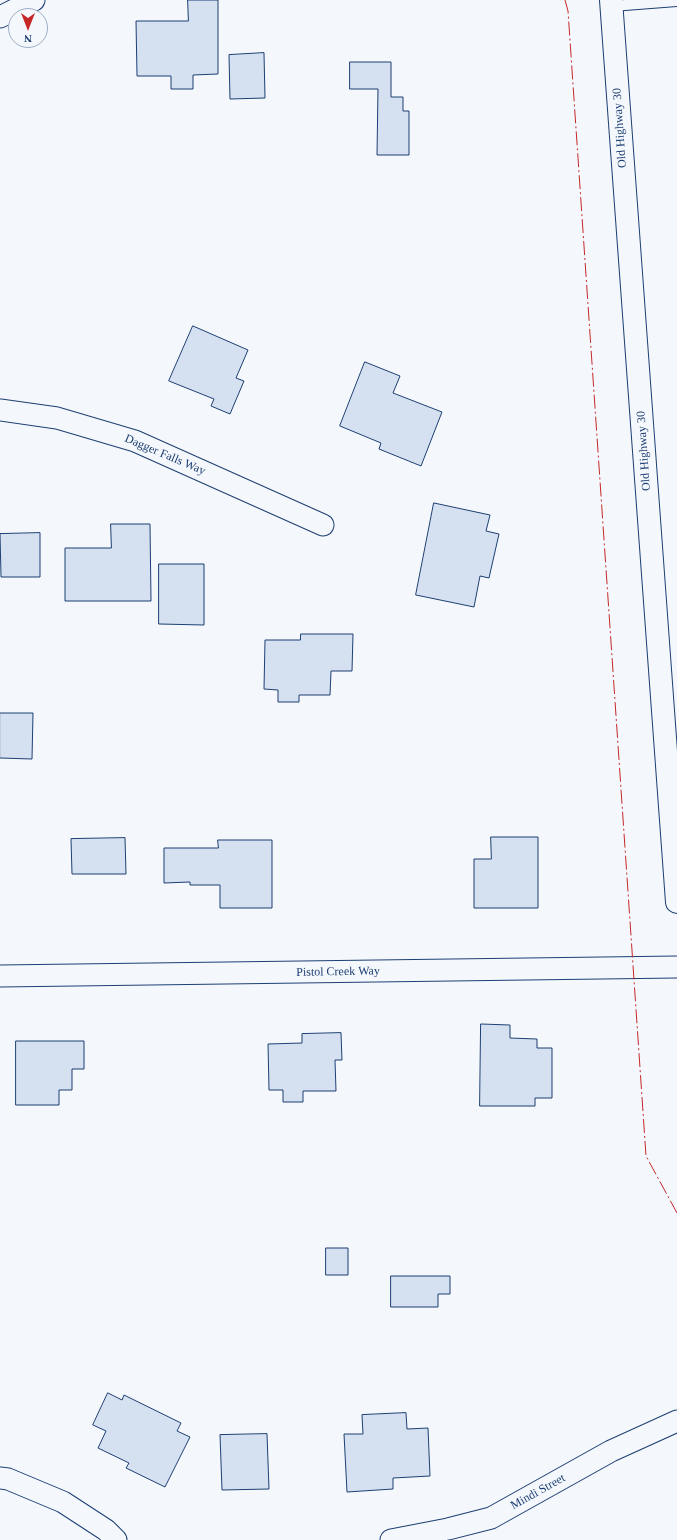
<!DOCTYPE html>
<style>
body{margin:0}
#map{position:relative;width:677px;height:1540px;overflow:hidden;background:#f4f7fb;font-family:"Times New Roman",serif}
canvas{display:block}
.north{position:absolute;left:8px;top:8px;width:40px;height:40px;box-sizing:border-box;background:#f4f7fb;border:1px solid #9eadc5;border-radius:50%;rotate:180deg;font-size:11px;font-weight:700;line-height:16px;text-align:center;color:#1d3f73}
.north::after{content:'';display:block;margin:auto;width:14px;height:18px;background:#c62828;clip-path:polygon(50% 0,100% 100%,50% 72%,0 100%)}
</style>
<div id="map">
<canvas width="677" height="1540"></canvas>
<div class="north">N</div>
</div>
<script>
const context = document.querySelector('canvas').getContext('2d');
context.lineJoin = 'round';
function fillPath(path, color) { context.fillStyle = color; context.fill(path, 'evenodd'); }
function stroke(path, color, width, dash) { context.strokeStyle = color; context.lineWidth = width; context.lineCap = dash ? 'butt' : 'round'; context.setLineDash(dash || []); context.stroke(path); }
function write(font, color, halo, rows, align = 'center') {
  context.font = font + ' "Times New Roman",serif'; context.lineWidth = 3; context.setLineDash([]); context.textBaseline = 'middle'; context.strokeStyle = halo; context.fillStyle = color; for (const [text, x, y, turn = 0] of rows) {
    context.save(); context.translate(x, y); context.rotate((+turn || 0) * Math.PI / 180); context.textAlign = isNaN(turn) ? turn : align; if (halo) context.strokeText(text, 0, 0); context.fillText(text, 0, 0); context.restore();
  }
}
const building = new Path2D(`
 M 188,0 L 218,0 L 218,74 L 193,75 L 193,89 L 171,89 L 171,76 L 137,76 L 136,21 L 188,21 Z
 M 264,53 L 265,98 L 230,99 L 229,55 Z
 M 350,62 L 391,62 L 391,97 L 403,97 L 403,111 L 409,111 L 409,155 L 377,155 L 378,89 L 350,89 Z
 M 193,326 L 248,350 L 236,378 L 244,381 L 230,414 L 211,406 L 214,399 L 169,381 Z
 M 365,362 L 400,376 L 393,393 L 442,412 L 421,466 L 379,449 L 381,443 L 340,426 Z
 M 434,503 L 490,515 L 486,531 L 499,534 L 489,578 L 480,576 L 474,607 L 416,595 Z
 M 111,524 L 150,524 L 151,601 L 65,601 L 65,548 L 111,548 Z
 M 40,533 L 40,577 L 1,577 L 0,534 Z
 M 159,564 L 204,564 L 204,625 L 159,624 Z
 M 301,634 L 353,634 L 352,671 L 331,671 L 330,695 L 299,695 L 299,702 L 278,702 L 278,690 L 264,689 L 265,640 L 300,640 Z
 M 0,713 L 33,713 L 32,759 L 0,758 Z
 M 491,837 L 538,837 L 538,908 L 474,908 L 474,859 L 491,859 Z
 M 125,838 L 126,874 L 72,874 L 71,839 Z
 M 218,840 L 272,840 L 272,908 L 220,908 L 220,885 L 190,885 L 190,882 L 164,883 L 164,848 L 218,848 Z
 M 481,1024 L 510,1025 L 510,1038 L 537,1039 L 537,1048 L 552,1048 L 552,1098 L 535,1098 L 535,1106 L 480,1106 Z
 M 341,1033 L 342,1060 L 335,1060 L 336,1091 L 303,1091 L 303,1102 L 283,1102 L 283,1090 L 269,1090 L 268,1044 L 302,1043 L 302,1034 Z
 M 16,1041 L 84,1041 L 84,1069 L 72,1069 L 72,1090 L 59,1090 L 59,1105 L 16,1105 Z
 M 326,1248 L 348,1248 L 348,1275 L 326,1275 Z
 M 391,1276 L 450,1276 L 450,1294 L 438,1294 L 438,1307 L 391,1307 Z
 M 108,1393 L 122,1400 L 124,1395 L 181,1423 L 177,1431 L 190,1437 L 165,1487 L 126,1468 L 129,1463 L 98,1448 L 106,1431 L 93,1425 Z
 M 406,1413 L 407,1429 L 428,1428 L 430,1476 L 393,1478 L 393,1489 L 347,1492 L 344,1434 L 363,1434 L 362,1415 Z
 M 267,1434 L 269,1489 L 222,1490 L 220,1435 Z`);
fillPath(building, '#d5e0f0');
stroke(building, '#1d3f73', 1);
const lane = new Path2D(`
 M 612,6 L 677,1`);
const street = new Path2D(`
 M 0,17 L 34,0
 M 0,410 L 57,418 L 135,441 L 323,525
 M 0,976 L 677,967
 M 0,1478 L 8,1479 L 63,1502 L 106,1530 L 116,1540
 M 391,1540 L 448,1529 L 491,1518 L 611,1451 L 677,1421`);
const secondary = new Path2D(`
 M 611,0 L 677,902`);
stroke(lane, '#1d3f73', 12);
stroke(street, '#1d3f73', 23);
stroke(secondary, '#1d3f73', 24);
stroke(lane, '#f4f7fb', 10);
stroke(street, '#f4f7fb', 21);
stroke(secondary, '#f4f7fb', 22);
stroke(new Path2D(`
 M 565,0 L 568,11 L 646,1156 L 677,1213`), '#c62828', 1, [14, 3, 2, 3]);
write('12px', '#1d3f73', '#f4f7fb', [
 ["Old Highway 30",620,128,-94],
 ["Old Highway 30",644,451,-94],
 ["Dagger Falls Way",165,455,23],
 ["Pistol Creek Way",338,972,-1],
 ["Mindi Street",538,1492,-29]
]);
</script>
